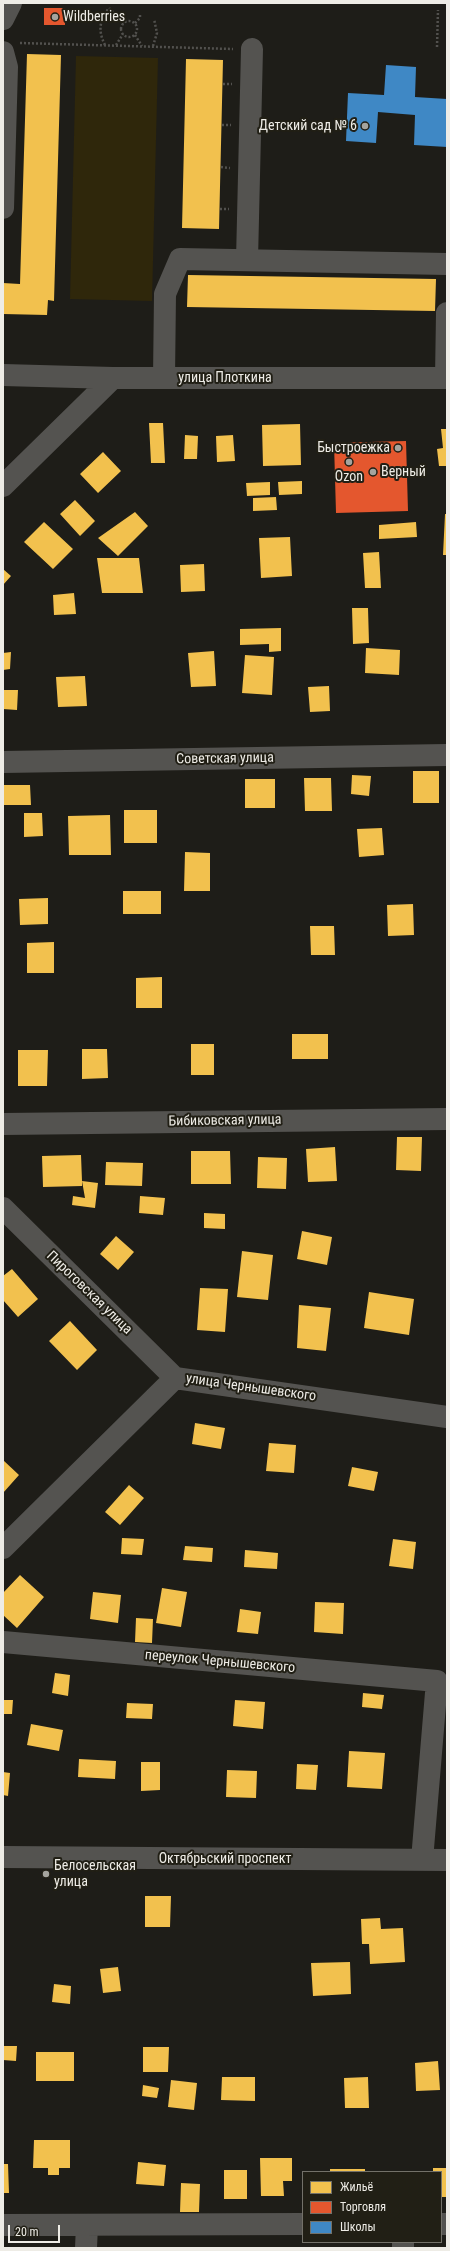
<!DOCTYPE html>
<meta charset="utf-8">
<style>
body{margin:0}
#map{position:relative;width:450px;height:2251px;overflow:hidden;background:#1e1d18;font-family:"Roboto Condensed",sans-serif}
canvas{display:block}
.frame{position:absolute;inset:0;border:4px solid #eeece6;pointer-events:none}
.legend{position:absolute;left:302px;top:2171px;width:140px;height:72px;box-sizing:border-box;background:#211f15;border:1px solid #737169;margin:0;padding:5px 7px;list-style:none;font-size:12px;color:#eeece6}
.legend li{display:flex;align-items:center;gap:8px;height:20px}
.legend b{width:20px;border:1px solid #737169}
.scale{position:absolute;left:8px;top:2225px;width:52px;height:18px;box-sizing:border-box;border:2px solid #eeece6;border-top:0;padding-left:5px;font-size:12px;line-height:14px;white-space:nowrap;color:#eeece6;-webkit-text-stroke:3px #211f15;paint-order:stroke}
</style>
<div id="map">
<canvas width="450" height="2251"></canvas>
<div class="frame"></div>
<ul class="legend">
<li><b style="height:11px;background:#f2c14e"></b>Жильё</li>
<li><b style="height:11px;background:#e4572e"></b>Торговля</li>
<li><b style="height:11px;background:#3f88c5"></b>Школы</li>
</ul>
<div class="scale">20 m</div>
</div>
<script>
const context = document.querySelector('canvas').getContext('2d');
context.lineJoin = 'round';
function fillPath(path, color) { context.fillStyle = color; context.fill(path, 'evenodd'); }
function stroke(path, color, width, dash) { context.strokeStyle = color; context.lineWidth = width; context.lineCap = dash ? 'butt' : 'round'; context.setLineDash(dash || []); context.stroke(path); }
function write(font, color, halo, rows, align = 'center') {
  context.font = font + ' "Roboto Condensed",sans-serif'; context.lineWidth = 4; context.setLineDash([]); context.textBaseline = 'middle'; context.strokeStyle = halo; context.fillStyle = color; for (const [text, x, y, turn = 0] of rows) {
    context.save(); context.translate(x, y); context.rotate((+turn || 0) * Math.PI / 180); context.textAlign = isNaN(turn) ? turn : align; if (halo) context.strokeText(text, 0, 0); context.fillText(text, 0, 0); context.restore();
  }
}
fillPath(new Path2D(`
 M 76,56 L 158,58 L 152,301 L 70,299 Z`), '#2f270b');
fillPath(new Path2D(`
 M 27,54 L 61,55 L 54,301 L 48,300 L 47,315 L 3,314 L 3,283 L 20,284 Z
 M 186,59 L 223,60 L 219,229 L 182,228 Z
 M 188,275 L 436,279 L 435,311 L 187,307 Z
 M 149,423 L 163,423 L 165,463 L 151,463 Z
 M 300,424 L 301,465 L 263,466 L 262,425 Z
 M 441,429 L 447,429 L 447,466 L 439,466 L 437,449 L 443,448 Z
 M 185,435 L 198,436 L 197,459 L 184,459 Z
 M 233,435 L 235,461 L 217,462 L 216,436 Z
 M 103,452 L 121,471 L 98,493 L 80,474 Z
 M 302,481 L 302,494 L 279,495 L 278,482 Z
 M 270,482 L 270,495 L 247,496 L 246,483 Z
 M 276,497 L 277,510 L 253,511 L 253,498 Z
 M 75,500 L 95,521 L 80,536 L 60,514 Z
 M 135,512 L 148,526 L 118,556 L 98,538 Z
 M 445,514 L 447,514 L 447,555 L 443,555 Z
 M 44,522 L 73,549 L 53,569 L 24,542 Z
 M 416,522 L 417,537 L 379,539 L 379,525 Z
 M 290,537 L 292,576 L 261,578 L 259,538 Z
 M 379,552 L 381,588 L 365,588 L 363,553 Z
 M 97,558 L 139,558 L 143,593 L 102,593 Z
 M 204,564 L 205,591 L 181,592 L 180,565 Z
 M 3,569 L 11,576 L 3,585 Z
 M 74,593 L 76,614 L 54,615 L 53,595 Z
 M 352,608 L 368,608 L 369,643 L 353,644 Z
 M 281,628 L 281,651 L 269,652 L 269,644 L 240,645 L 240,629 Z
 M 366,648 L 400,650 L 399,675 L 365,673 Z
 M 214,651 L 216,686 L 191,687 L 188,653 Z
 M 11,652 L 10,669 L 3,670 L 3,653 Z
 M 245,655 L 274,657 L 272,695 L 242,693 Z
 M 85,676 L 87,706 L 58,707 L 56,677 Z
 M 329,686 L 330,711 L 310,712 L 308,687 Z
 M 3,690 L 18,690 L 17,710 L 3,709 Z
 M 413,771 L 439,771 L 439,803 L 413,803 Z
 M 352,775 L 371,776 L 369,796 L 351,794 Z
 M 304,778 L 331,778 L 332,811 L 305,811 Z
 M 245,779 L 275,779 L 275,808 L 245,808 Z
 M 4,785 L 30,785 L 31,805 L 4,805 Z
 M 124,810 L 157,810 L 157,843 L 124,843 Z
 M 24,813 L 42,813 L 43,836 L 24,837 Z
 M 110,815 L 111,855 L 69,855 L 68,816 Z
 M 382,828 L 384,855 L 359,857 L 357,829 Z
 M 185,852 L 210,853 L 210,891 L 184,891 Z
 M 123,891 L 161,891 L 161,914 L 123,914 Z
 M 48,898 L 48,924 L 20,925 L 19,899 Z
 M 413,904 L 414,935 L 388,936 L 387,905 Z
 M 310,926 L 334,926 L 335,955 L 311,955 Z
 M 54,942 L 54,973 L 27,973 L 27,943 Z
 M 162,977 L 162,1008 L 136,1008 L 136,978 Z
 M 292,1034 L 328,1034 L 328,1059 L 292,1059 Z
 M 191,1044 L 214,1044 L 214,1075 L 191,1075 Z
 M 82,1049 L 107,1049 L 108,1078 L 82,1079 Z
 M 18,1050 L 48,1050 L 47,1086 L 18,1086 Z
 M 397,1137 L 422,1137 L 421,1171 L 396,1170 Z
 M 335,1147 L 337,1181 L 308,1182 L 306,1149 Z
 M 191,1151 L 230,1151 L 231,1184 L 191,1184 Z
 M 81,1155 L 82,1181 L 98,1183 L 95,1208 L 72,1205 L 73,1196 L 85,1198 L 82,1181 L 82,1186 L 43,1187 L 42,1156 Z
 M 258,1157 L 287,1158 L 286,1189 L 257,1188 Z
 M 106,1162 L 143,1163 L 142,1186 L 105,1185 Z
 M 140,1196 L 165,1198 L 163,1215 L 139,1213 Z
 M 204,1213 L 225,1214 L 225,1229 L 204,1228 Z
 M 302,1231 L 332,1237 L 327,1265 L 297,1259 Z
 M 116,1236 L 134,1252 L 118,1270 L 100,1254 Z
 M 242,1251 L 273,1255 L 268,1300 L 237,1297 Z
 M 12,1269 L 38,1299 L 18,1317 L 3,1300 L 3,1276 Z
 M 200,1288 L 228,1289 L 225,1332 L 197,1330 Z
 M 369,1292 L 414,1299 L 409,1335 L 364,1328 Z
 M 299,1305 L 331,1308 L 326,1351 L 297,1348 Z
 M 70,1321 L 97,1350 L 77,1370 L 49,1341 Z
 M 195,1423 L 225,1428 L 221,1449 L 192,1444 Z
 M 269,1443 L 296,1445 L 294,1473 L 266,1471 Z
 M 3,1460 L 19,1475 L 3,1493 Z
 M 352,1467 L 378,1472 L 374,1491 L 348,1486 Z
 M 129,1485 L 144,1498 L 120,1525 L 105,1512 Z
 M 122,1538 L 144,1539 L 142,1555 L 121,1554 Z
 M 393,1539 L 416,1542 L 413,1569 L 389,1566 Z
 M 185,1546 L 213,1548 L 212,1562 L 183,1560 Z
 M 245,1550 L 278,1553 L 277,1569 L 244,1567 Z
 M 20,1575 L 44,1597 L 17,1628 L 3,1615 L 3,1593 Z
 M 162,1588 L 187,1592 L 181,1627 L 156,1623 Z
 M 93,1592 L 121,1595 L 118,1623 L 90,1619 Z
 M 315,1602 L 344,1603 L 343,1634 L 314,1632 Z
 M 240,1609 L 261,1612 L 258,1634 L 237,1632 Z
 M 136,1618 L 153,1619 L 152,1643 L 135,1642 Z
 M 55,1673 L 70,1675 L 68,1696 L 52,1693 Z
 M 363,1693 L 384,1695 L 382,1709 L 362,1707 Z
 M 3,1700 L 13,1700 L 12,1714 L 3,1714 Z
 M 235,1700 L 265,1702 L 263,1729 L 233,1726 Z
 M 127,1703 L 153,1704 L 152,1719 L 126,1718 Z
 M 31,1724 L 63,1730 L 59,1751 L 27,1745 Z
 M 349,1751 L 385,1753 L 382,1789 L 347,1787 Z
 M 79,1759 L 116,1761 L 115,1779 L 78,1777 Z
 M 141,1762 L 160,1762 L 160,1790 L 141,1791 Z
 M 297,1764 L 318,1765 L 316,1790 L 296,1789 Z
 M 227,1770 L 257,1771 L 256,1798 L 226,1797 Z
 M 3,1772 L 10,1773 L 8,1796 L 3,1795 Z
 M 145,1896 L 171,1896 L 170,1927 L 145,1927 Z
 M 380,1918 L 381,1929 L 403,1928 L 405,1962 L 370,1964 L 369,1944 L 362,1944 L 361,1919 Z
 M 350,1962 L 351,1994 L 313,1996 L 311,1963 Z
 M 118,1967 L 121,1991 L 103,1993 L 100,1969 Z
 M 54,1984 L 71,1986 L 70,2004 L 52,2002 Z
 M 3,2046 L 17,2046 L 16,2061 L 3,2060 Z
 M 143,2047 L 169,2047 L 168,2072 L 143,2072 Z
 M 36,2052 L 74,2052 L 74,2081 L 36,2081 Z
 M 438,2061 L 440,2090 L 416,2091 L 415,2063 Z
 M 222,2077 L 255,2077 L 255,2101 L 221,2100 Z
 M 368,2077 L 369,2108 L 345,2108 L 344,2078 Z
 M 171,2080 L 197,2083 L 194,2110 L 168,2107 Z
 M 143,2085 L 159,2088 L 157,2098 L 142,2096 Z
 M 34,2140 L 70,2140 L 70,2168 L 59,2168 L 59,2175 L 48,2175 L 48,2168 L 33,2168 Z
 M 260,2158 L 292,2158 L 292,2181 L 283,2181 L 284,2196 L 261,2196 Z
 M 138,2162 L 166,2165 L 164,2186 L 136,2184 Z
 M 3,2164 L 8,2164 L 9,2193 L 3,2193 Z
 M 433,2168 L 447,2168 L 447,2197 L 441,2197 L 441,2172 L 433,2172 Z
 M 330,2169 L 365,2169 L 365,2172 L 330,2172 Z
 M 224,2170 L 247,2170 L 247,2199 L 224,2199 Z
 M 181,2183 L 200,2184 L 199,2212 L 180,2212 Z`), '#f2c14e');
fillPath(new Path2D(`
 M 44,8 L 65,8 L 65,25 L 44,25 Z
 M 406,441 L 408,511 L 336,513 L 334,443 Z`), '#e4572e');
fillPath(new Path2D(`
 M 386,65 L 416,67 L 415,97 L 447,99 L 447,147 L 414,145 L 415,115 L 378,112 L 376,143 L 346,141 L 348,93 L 384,95 Z`), '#3f88c5');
stroke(new Path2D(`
 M121 29a8 8 0 1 1 16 0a8 8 0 1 1-16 0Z
 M 135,23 L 140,18 L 140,15
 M 135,35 L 142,46
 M 20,43 L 233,49
 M 105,45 C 98,31 99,21 109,8 L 124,23
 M 116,45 L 123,34
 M 153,46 L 157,33 L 154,19
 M 437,47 L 438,10
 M 223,84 L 232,84
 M 222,125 L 231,125
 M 221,167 L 230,168
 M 220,209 L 229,209`), '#52514e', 2.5, [2, 2]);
stroke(new Path2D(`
 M 3,19 L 11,3
 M 3,52 L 7,67 L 3,208
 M 247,260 L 252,49
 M 3,375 L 113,378 L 447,378
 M 164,378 L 165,294 L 180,259 L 447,264
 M 446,378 L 447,313
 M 3,486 L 113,378
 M 3,762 L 447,755
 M 3,1124 L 447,1119
 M 3,1208 L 175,1378
 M 3,1548 L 175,1378 L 447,1417
 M 3,1642 L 437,1681 L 422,1860
 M 3,1857 L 447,1860
 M 441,2224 L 447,2224
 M 3,2225 L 303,2224
 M 86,2248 L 87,2225
 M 403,2248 L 403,2242`), '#545350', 22);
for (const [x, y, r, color] of [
 [55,17,4,"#a5a49e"],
 [365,126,4,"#a5a49e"],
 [398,448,4,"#a5a49e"],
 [349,462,4,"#a5a49e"],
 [373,472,4,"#a5a49e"],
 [46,1874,4,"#a5a49e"]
]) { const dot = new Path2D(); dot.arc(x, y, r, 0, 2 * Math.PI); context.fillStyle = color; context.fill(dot); stroke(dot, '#211f15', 1.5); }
write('14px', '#eeece6', '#211f15', [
 ["Wildberries",63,17],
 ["Детский сад № 6",357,126,"right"],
 ["Быстроежка",390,448,"right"],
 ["Верный",381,472],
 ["Ozon",349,477,"center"],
 ["Белосельская",54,1866],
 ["улица",54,1882]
], 'left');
write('14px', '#eeece6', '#211f15', [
 ["улица Плоткина",225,378],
 ["Советская улица",225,759,-1],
 ["Бибиковская улица",225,1121,-1],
 ["Пироговская улица",89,1293,44],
 ["улица Чернышевского",251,1388,8],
 ["переулок Чернышевского",220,1662,5],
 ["Октябрьский проспект",225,1859]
]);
</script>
